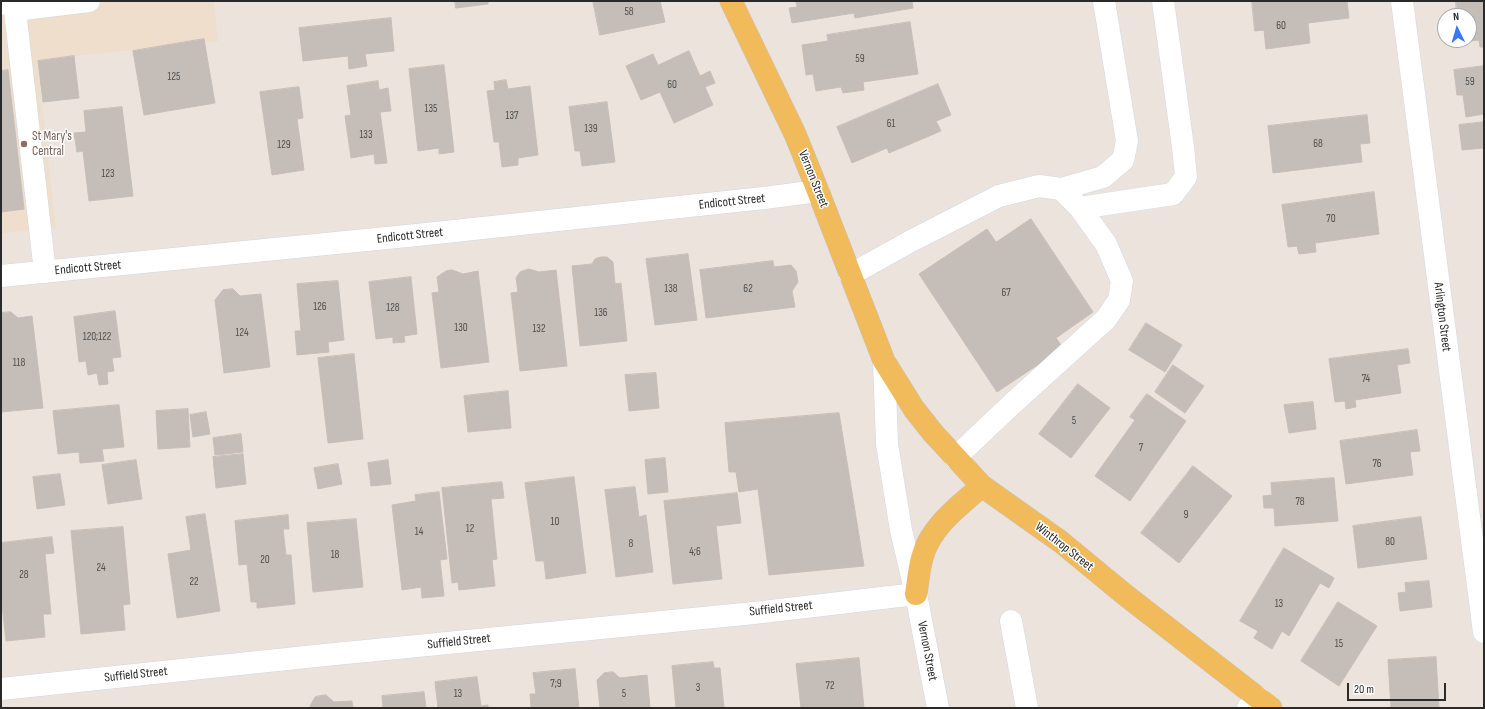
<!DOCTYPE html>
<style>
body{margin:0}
#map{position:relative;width:1485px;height:709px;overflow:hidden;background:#ece3dc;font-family:"Sofia Sans Condensed",sans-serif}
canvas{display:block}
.frame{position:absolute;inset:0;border:2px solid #2a2a2a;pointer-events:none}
.north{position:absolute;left:1437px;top:8px;width:40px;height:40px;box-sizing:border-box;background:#fff;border:1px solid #aaa;border-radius:50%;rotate:355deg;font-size:11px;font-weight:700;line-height:16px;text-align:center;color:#2a2a2a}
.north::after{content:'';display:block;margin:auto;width:14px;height:18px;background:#3b77fa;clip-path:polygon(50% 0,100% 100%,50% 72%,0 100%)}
.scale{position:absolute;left:1347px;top:683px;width:99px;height:18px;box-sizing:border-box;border:2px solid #2a2a2a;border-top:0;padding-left:5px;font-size:12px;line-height:14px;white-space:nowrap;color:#2a2a2a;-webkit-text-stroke:3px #fff;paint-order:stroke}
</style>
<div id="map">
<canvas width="1485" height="709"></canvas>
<div class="frame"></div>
<div class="north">N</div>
<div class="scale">20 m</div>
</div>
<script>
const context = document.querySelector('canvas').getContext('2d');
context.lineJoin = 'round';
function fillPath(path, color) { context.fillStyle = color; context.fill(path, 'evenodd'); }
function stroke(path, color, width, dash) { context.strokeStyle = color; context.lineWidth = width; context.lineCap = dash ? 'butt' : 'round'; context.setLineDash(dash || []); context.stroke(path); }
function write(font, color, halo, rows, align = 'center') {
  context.font = font + ' "Sofia Sans Condensed",sans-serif'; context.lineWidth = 3; context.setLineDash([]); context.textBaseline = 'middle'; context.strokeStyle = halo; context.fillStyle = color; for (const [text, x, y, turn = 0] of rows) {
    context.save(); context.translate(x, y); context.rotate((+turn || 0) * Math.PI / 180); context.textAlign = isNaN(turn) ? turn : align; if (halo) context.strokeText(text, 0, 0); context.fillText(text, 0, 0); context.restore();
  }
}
fillPath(new Path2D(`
 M 1,1 L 214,1 L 218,41 L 37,60 L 56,228 L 1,233 Z`), '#eedecb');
const building = new Path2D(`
 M 455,1 L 488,1 L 488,4 L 456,8 Z
 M 593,1 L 660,1 L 665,22 L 600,35 Z
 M 796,1 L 912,1 L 913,8 L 855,18 L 854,13 L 792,23 L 789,8 L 797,7 Z
 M 1252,1 L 1347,1 L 1349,18 L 1308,23 L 1310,43 L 1266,49 L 1264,30 L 1255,31 Z
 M 1456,1 L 1484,1 L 1484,47 L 1480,47 L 1479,40 L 1461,42 L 1460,40 L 1469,40 L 1469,16 L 1457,16 Z
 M 391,18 L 394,51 L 365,54 L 367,66 L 349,69 L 348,56 L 303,61 L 299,28 Z
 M 910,22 L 918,74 L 863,82 L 864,90 L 843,93 L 841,87 L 816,91 L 813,74 L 806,75 L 802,45 L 828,41 L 827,35 Z
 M 204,39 L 215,103 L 144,115 L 133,51 Z
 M 689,51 L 700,76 L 710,71 L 715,83 L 705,87 L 713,105 L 674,123 L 660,92 L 641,100 L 626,66 L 653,54 L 658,65 Z
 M 74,56 L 79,98 L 43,102 L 38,61 Z
 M 444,65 L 454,152 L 439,154 L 439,148 L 418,151 L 409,69 Z
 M 1484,66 L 1484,114 L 1466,117 L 1463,95 L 1457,95 L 1454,70 Z
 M 8,70 L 24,209 L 1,212 L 1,71 Z
 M 506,80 L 508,89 L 530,86 L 538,155 L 518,158 L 518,165 L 502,167 L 499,142 L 494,142 L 487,91 L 495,90 L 494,82 Z
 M 378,81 L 379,90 L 388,88 L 391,111 L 380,112 L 387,163 L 375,164 L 374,154 L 351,158 L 345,116 L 351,115 L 347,86 Z
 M 938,84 L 951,115 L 936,121 L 941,131 L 889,153 L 887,148 L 852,163 L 837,127 Z
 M 299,87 L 303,118 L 297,119 L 304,170 L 272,175 L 260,92 Z
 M 607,102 L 615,162 L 582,166 L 580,151 L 575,151 L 569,107 Z
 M 122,107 L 133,196 L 89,201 L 83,151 L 77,152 L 74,133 L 86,132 L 84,111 Z
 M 1367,115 L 1370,143 L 1360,144 L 1362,162 L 1273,173 L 1268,126 Z
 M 1484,122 L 1484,148 L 1462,150 L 1459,125 Z
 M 1374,192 L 1379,234 L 1315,243 L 1316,252 L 1299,254 L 1297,246 L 1288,247 L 1282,205 Z
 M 1031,219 L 1093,312 L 1056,338 L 1063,348 L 997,392 L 919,274 L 987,229 L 996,242 Z
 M 688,254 L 697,320 L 655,325 L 646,259 Z
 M 601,257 L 607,257 L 613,262 L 615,284 L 621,283 L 627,341 L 580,346 L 572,266 L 592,264 L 595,259 Z
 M 773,261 L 774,267 L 791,265 L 796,271 L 798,282 L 792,291 L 795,307 L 706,318 L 700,270 Z
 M 529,269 L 539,272 L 556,270 L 567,366 L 520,371 L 511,293 L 518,292 L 516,278 L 520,272 Z
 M 452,270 L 463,274 L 478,271 L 489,362 L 441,368 L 432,293 L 439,292 L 437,277 L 446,271 Z
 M 411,277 L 417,334 L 404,336 L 405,342 L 393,343 L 393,337 L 376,339 L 369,282 Z
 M 338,281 L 344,340 L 328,342 L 329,352 L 297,355 L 295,331 L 301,331 L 297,284 Z
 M 233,289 L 240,296 L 261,294 L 270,367 L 224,373 L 215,300 L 223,290 Z
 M 115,311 L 121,357 L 112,358 L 114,371 L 107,372 L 108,384 L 99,385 L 97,373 L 88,375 L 86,361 L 79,362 L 74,317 Z
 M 11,312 L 18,318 L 32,316 L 43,408 L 1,412 L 1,313 Z
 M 1146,323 L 1182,345 L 1165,372 L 1129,350 Z
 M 1408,349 L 1410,363 L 1397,365 L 1401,393 L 1355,400 L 1356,407 L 1346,409 L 1345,401 L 1335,402 L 1329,359 Z
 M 354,354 L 363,439 L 328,443 L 318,358 Z
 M 1173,365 L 1204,386 L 1185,413 L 1155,392 Z
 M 656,373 L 659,408 L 629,411 L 625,375 Z
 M 1078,384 L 1110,408 L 1071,458 L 1039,434 Z
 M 508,391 L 511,428 L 468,432 L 464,396 Z
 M 1147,394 L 1186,421 L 1130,501 L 1095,476 L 1135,420 L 1130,417 Z
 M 1313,402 L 1316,429 L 1289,433 L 1284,405 Z
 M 119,405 L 124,447 L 102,449 L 104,461 L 80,463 L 79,452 L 58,454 L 53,411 Z
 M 188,409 L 190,447 L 158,449 L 156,411 Z
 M 206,412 L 210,434 L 193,437 L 190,415 Z
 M 839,413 L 864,566 L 769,575 L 758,489 L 739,492 L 736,472 L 729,472 L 725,423 Z
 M 1417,430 L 1420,451 L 1410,452 L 1413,475 L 1346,484 L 1340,441 Z
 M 241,434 L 243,452 L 215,455 L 213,438 Z
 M 243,454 L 246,484 L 216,488 L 213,457 Z
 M 665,458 L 668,492 L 648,494 L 645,460 Z
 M 136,460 L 142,499 L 108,504 L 102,465 Z
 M 388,460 L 391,484 L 371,486 L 368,463 Z
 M 338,464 L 342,484 L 318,489 L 314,468 Z
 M 1193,466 L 1232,496 L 1179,563 L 1141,533 Z
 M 60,474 L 65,505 L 37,509 L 33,477 Z
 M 574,477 L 586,573 L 546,579 L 544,561 L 536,561 L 525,483 Z
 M 1334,478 L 1338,521 L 1275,526 L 1274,508 L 1264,508 L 1263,496 L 1272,495 L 1271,483 Z
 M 502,482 L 504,498 L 491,499 L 497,559 L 492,560 L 495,586 L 459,590 L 458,582 L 452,583 L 442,488 Z
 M 635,487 L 639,517 L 646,515 L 653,572 L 616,577 L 605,490 Z
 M 439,492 L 447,559 L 440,560 L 444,596 L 422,598 L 421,587 L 402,590 L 392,505 L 416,501 L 415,495 Z
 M 737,493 L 741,523 L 716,526 L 722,579 L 673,584 L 664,501 Z
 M 205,514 L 220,611 L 177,618 L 168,554 L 191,550 L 186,517 Z
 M 288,515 L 289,529 L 283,529 L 286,555 L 291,555 L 295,604 L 257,608 L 257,602 L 251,602 L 247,564 L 239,565 L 235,521 Z
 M 1421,517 L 1427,559 L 1358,568 L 1353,526 Z
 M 356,519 L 363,587 L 313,592 L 307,523 Z
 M 123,527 L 130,604 L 123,605 L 125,630 L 81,634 L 71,531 Z
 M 52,537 L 54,553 L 45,554 L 51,614 L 43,614 L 45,637 L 6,641 L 1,596 L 1,543 Z
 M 1284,548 L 1334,578 L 1329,588 L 1320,583 L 1289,636 L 1282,631 L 1272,649 L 1254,638 L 1258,631 L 1240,621 Z
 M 1429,581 L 1432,607 L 1400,611 L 1398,593 L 1406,592 L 1405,583 Z
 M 1338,602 L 1377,626 L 1339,686 L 1301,661 Z
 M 1436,657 L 1439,708 L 1391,708 L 1388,660 Z
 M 859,658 L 864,708 L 801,708 L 796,664 Z
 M 713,662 L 714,668 L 720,668 L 724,708 L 676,708 L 672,666 Z
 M 575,669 L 579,708 L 531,708 L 530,694 L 536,694 L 533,673 Z
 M 613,672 L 620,678 L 647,675 L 650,708 L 600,708 L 597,680 L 604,673 Z
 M 477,677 L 481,706 L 488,705 L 488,708 L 438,708 L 435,682 Z
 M 424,692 L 426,708 L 383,708 L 382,696 Z
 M 326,695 L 334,702 L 352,701 L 353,708 L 310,708 L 310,706 L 315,697 Z`);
fillPath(building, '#c4bdb8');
stroke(building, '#c7bfb5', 1);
const minor = new Path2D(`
 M 1402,1 L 1484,632
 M 1,4 L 14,2 L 45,272
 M 15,10 L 89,1
 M 1061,189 L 1103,177 L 1123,160 L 1127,141 L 1104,1
 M 1080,208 L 1173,194 L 1186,177 L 1183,147 L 1163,1
 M 850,275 L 911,241 L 999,196 L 1039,186 L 1061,189 L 1080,208 L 1106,244 L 1122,281 L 1119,300 L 1106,319 L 1012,404 L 955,458
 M 1,276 L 417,235 L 764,198 L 818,191
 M 884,361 L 887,444 L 901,530 L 916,594 L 938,708
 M 1011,621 L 1027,708
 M 1,689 L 325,655 L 754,613 L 916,594
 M 1248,708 L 1258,697`);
const major = new Path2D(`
 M 731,1 L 795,134 L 818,191 L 884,361 L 914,409 L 933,433 L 982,486 L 1061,542 L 1124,594 L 1271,708
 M 916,594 C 918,582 919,569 922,558 C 930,527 959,506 982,486`);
stroke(minor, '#d1d7e3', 23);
stroke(major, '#c3c3c3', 23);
stroke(minor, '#fff', 22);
stroke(major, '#f1bb5c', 22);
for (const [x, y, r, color] of [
 [24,144,4,"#8d6e63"]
]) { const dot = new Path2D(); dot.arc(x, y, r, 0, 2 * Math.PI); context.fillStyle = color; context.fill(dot); stroke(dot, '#fff', 1.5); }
write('11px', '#504f4e', null, [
 ["58",629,12],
 ["60",1281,26],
 ["59",860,59],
 ["125",174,77],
 ["59",1470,82],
 ["60",672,85],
 ["135",431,109],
 ["137",512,116],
 ["61",891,124],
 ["139",591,129],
 ["133",366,135],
 ["68",1318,144],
 ["129",284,145],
 ["123",108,174],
 ["70",1331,219],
 ["138",671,289],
 ["62",748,289],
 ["67",1006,293],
 ["126",320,307],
 ["128",393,308],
 ["136",601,313],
 ["130",461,328],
 ["132",539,329],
 ["124",242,333],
 ["120;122",97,337],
 ["118",19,363],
 ["74",1366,379],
 ["5",1074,421],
 ["7",1141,448],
 ["76",1377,464],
 ["78",1300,502],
 ["9",1186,515],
 ["10",555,522],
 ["12",470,529],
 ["14",419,532],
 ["80",1390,542],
 ["8",631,544],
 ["4;6",695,552],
 ["18",335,555],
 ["20",265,560],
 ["24",101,568],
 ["28",24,575],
 ["22",194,582],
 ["13",1279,604],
 ["15",1339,644],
 ["7;9",556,684],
 ["72",830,686],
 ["3",698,688],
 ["13",458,694],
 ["5",624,694]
]);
write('13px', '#785e54', '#fff', [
 ["St Mary's",32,137],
 ["Central",32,152]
], 'left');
write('13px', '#2a2a2a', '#fff', [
 ["Vernon Street",813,179,68],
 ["Endicott Street",732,202,-6],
 ["Endicott Street",410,236,-6],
 ["Endicott Street",88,268,-5],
 ["Arlington Street",1442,317,83],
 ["Winthrop Street",1064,547,38],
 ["Suffield Street",781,609,-6],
 ["Suffield Street",459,642,-6],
 ["Vernon Street",927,651,79],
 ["Suffield Street",136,675,-6]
]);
</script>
